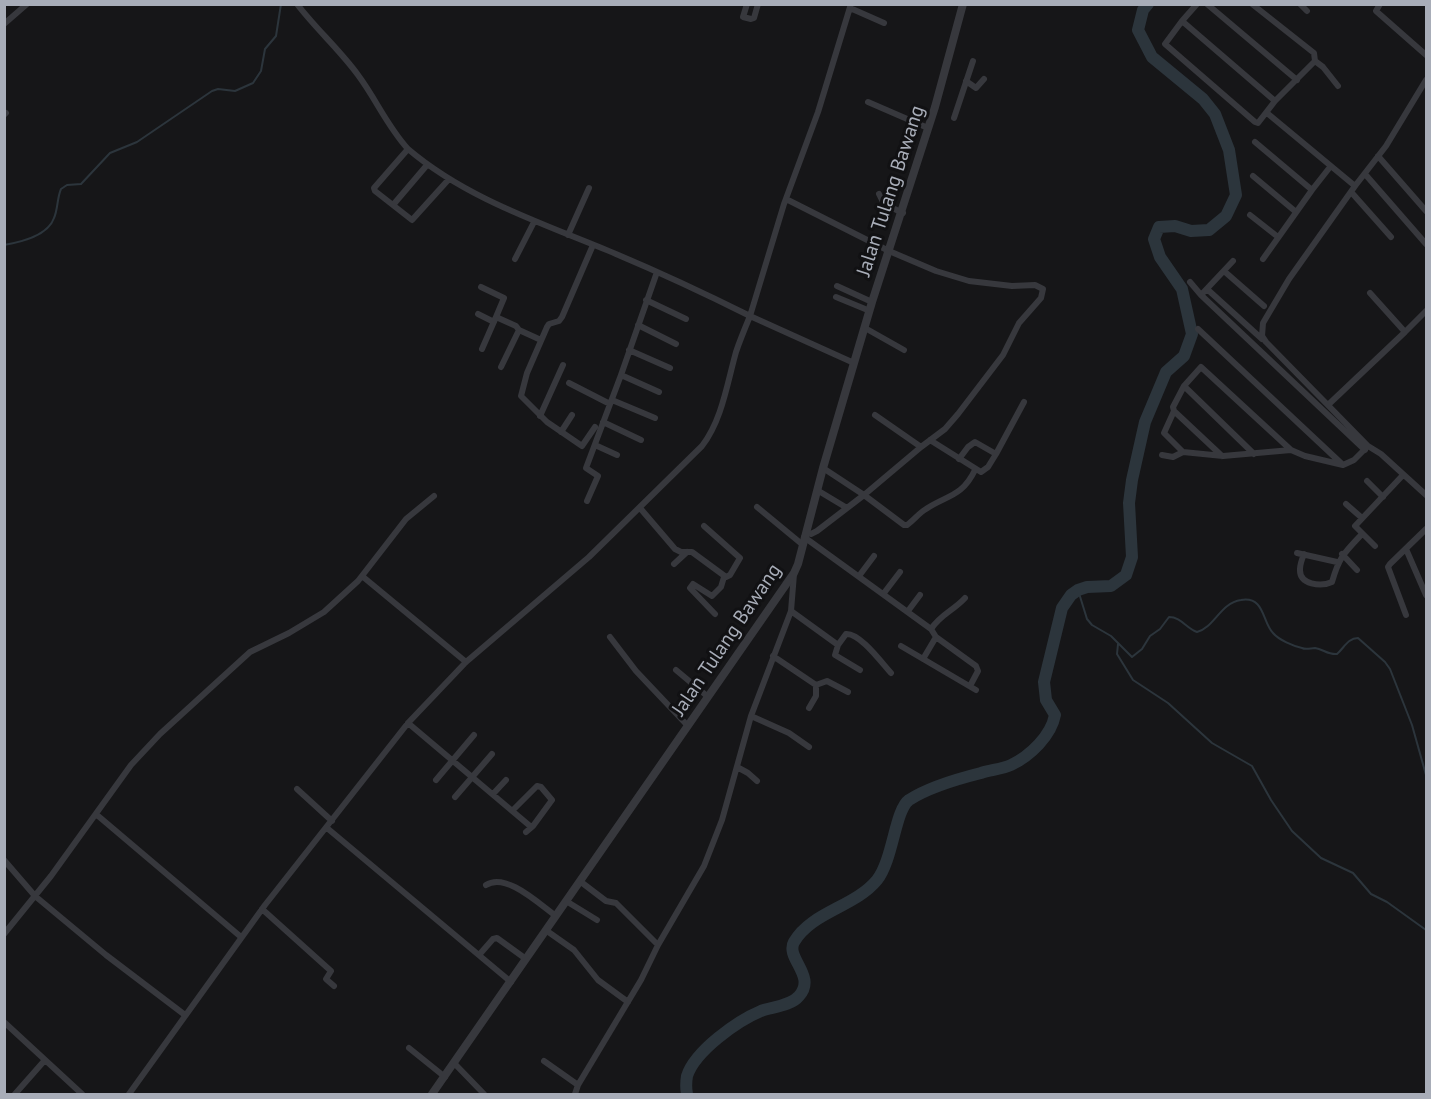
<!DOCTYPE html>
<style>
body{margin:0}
#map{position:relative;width:1431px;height:1099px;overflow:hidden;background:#161618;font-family:"PT Sans",sans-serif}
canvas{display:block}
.frame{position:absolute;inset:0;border:6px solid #a8adb8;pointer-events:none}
</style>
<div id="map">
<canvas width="1431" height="1099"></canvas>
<div class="frame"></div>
</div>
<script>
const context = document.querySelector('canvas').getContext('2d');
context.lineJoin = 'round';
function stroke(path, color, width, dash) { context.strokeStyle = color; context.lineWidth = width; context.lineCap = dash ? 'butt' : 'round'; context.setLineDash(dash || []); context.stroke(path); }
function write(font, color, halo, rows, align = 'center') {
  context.font = font + ' "PT Sans",sans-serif'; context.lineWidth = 6; context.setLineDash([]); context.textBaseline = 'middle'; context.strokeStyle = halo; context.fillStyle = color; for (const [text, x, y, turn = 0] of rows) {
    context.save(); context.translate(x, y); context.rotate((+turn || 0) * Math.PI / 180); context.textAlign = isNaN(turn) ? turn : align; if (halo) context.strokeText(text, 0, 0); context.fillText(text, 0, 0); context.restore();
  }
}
stroke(new Path2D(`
 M 4,245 C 21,242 48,236 54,218 C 58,209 57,198 61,189 L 67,185 L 81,184 L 110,153 L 137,142 L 212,91 L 218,89 L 235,91 L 253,83 L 261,71 L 265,49 L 276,36 L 281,4
 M 1078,590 L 1087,619 L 1092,625 L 1111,636 L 1132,657 L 1142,649 L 1150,636 L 1160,629 L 1169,617 C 1181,617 1186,628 1197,632 C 1215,627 1220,603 1241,600 C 1265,596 1262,622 1273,633 C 1279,640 1293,646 1302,648 C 1306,650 1311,648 1315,648 C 1323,649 1328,655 1337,654 C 1344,648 1348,638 1358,638 L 1385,662 L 1390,669 L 1412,725 L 1426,775
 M 1118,644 L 1117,654 L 1133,680 L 1168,703 L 1212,743 L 1252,766 L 1271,800 L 1292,831 L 1321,858 L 1353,873 L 1371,894 L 1387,902 L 1426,930`), '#2c353c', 2);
stroke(new Path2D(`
 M 687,1094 C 686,1089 686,1082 687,1076 C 695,1051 737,1021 761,1011 C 772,1007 791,1006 799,996 C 817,976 785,958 794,942 C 811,912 855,907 877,880 C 893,860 895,810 909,800 C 929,787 957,779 981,773 C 990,770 1003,769 1011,765 C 1030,756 1051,736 1055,715 L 1046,700 L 1044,682 L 1062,608 L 1071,595 L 1078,590 L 1087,587 L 1111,586 L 1126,575 L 1132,557 L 1129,503 L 1132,480 L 1145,422 L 1166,372 L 1184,356 L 1192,334 L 1182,289 L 1160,257 L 1154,239 L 1159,227 L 1175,226 L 1191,231 L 1209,230 L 1226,216 L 1236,195 L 1229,150 L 1215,114 L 1203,99 L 1152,57 L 1138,30 L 1143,10 L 1148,4`), '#2c353c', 12);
stroke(new Path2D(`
 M 297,4 C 316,29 340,50 358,75 C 376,99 387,126 408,149
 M 747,4 L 743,17 L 751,19 L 754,18 L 758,4
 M 1197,4 L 1182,21 L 1165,44 L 1255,122 L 1258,123 L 1275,101 L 1315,61
 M 1207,4 L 1297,80
 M 1252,4 L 1314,53 L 1315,61 L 1323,67 L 1338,86
 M 1300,4 L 1307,11
 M 1380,4 L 1376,11 L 1426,55
 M 850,8 L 884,23
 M 1182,21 L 1275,101
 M 4,24 L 27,4
 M 1426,80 L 1386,146 L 1355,186 L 1289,279 L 1263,323 L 1262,336 L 1266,342 L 1368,446 L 1381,454 L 1426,495
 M 966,81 L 976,88 L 984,79
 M 868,102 L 928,128
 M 1267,113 L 1355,186
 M 4,115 L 6,113
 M 954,118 L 973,61
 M 1255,142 L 1312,190 L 1330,167
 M 1378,156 L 1426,211
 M 1365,174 L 1426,244
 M 1253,176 L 1296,212
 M 449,179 L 412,220 L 375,191 L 374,188 L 408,149 C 468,200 545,224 616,254 C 661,273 706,294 750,316 L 784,204 L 818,112 L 851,4
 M 1352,193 L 1391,237
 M 879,194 L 884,204 L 903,213
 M 786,199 L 889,251 L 936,271 L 969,281 L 1012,286 L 1035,285 L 1043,289 L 1041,298 L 1019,323 L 1003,355 L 958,414 L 945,429 L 921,447
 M 393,205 L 427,165
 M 1250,215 L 1278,237
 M 568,235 L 589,188
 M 593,245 L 562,317 L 559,321 L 549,324 L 547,327 L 527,373 L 521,396 L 547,422 L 582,446 L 595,427
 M 515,259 L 534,222
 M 1263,259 L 1312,190
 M 1233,261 L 1201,295 L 1365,450
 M 1224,271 L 1264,306
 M 1190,282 L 1201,295
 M 837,286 L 872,302
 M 481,287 L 504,298 L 496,317
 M 1207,289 L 1262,339
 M 1370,293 L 1405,332 L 1426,311
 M 836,297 L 870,311
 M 646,300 L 686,319
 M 478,314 L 494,322
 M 638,325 L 676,344
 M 865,328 L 904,350
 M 1198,329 L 1342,464
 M 482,349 L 496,317 L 516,326 L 519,330
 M 629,350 L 670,368
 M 501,367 L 519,330 L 541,340
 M 621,375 L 659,392
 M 569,383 L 610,404
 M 1184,386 L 1173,407 L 1174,411 L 1164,433 L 1183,452 L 1223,456 L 1291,450 L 1305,456 L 1343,465 L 1354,460 L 1368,446
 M 612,400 L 655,418
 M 1329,404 L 1405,332
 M 1174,411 L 1222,456
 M 540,416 L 563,365
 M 603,422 L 641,440
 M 561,432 L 572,415
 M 930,440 L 981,472 L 988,467 L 996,454
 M 595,445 L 617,455
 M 1254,454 L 1184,386 L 1201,367 L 1291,450
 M 1162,455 L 1173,457 L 1183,452
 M 959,459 L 968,447 L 975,442 L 996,454 L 1024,402
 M 823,468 L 864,495 L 921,447 L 875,415
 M 1367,481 L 1383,497
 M 817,490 L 847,508
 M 587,501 L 598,476 L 586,468 L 621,375 L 657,272
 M 1346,504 L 1362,518
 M 757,507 L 803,545
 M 640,508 L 675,549 L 681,552 L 692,552 L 726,577 L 730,575 L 740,558 L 704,526
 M 806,532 L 811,534 L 817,531 L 864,495 L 904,525 L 907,525 C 914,520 919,513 926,509 C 947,495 962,497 975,470
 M 804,537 L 931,629 L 936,637 L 923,659
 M 1375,546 L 1355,526 L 1403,475
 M 1406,549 L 1426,595
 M 1297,553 L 1337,562
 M 1304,554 C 1302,559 1300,564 1300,569 C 1299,585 1321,587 1332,582 C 1339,557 1344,553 1362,534
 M 1342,554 L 1357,570
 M 674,564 L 687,552
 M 362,576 L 466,662
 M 859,576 L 874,556
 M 884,593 L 900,572
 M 791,611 L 838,645 L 846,634 C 860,633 881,662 891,673
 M 908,611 L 920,595
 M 715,614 L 690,588 L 693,584 L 712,596 L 721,587 L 724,577
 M 1406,615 L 1388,567 L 1390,564 L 1426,529
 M 931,629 C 941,614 953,611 965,598
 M 610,637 L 636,671 L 688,726
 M 936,637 L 976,666 L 978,671 L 970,686
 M 838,645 L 835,655 L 860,670
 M 901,646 L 976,690
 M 773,656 L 816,685 L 816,696 L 809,708
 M 676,670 L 707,696
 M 816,685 L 827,681 L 848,692
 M 751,716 L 789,733 L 809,747
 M 408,723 L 530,826 L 533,826 L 552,800 L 541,787 L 537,786 L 512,811
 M 737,767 L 748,773 L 757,781
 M 436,780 L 474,735
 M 297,789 L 332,821
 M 493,794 L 506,780
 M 455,797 L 492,754
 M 97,815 L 241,937
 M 327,828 L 511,982
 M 526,832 L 533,826
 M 4,860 L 35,896 L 106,955 L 185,1015
 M 581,882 L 606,901 L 616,903 L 658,945
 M 486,885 C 506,872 539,904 556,916
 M 566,901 L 597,920
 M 262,909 L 331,971 L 326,979 L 334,986
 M 547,931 L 574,950 L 598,980 L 628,1002
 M 4,934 L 51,876 L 131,765 L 160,734 L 250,652 L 289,633 L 324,612 L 358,581 L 406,519 L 434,496
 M 479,955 L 493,939 L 497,938 L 526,959
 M 4,1022 L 82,1094
 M 409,1048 L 445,1077
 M 544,1061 L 578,1085
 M 454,1063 L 484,1094
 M 15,1094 L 45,1060
 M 129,1094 L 265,905 L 408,723 L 466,662 L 589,557 L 702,446 C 722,420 727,384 736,352 C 740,340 745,328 750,316 L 854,363
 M 575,1094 L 578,1085 L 641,980 L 658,945 L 704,866 L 722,820 L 751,716 L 791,611 L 794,574`), '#37383d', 6);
stroke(new Path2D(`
 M 432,1094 L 794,573 L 798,564 L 823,468 L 872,302 L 935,107 L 963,4`), '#37383d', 8);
write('20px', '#a8adb8', '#111113', [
 ["Jalan Tulang Bawang",891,191,-72],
 ["Jalan Tulang Bawang",727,640,-56]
]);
</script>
